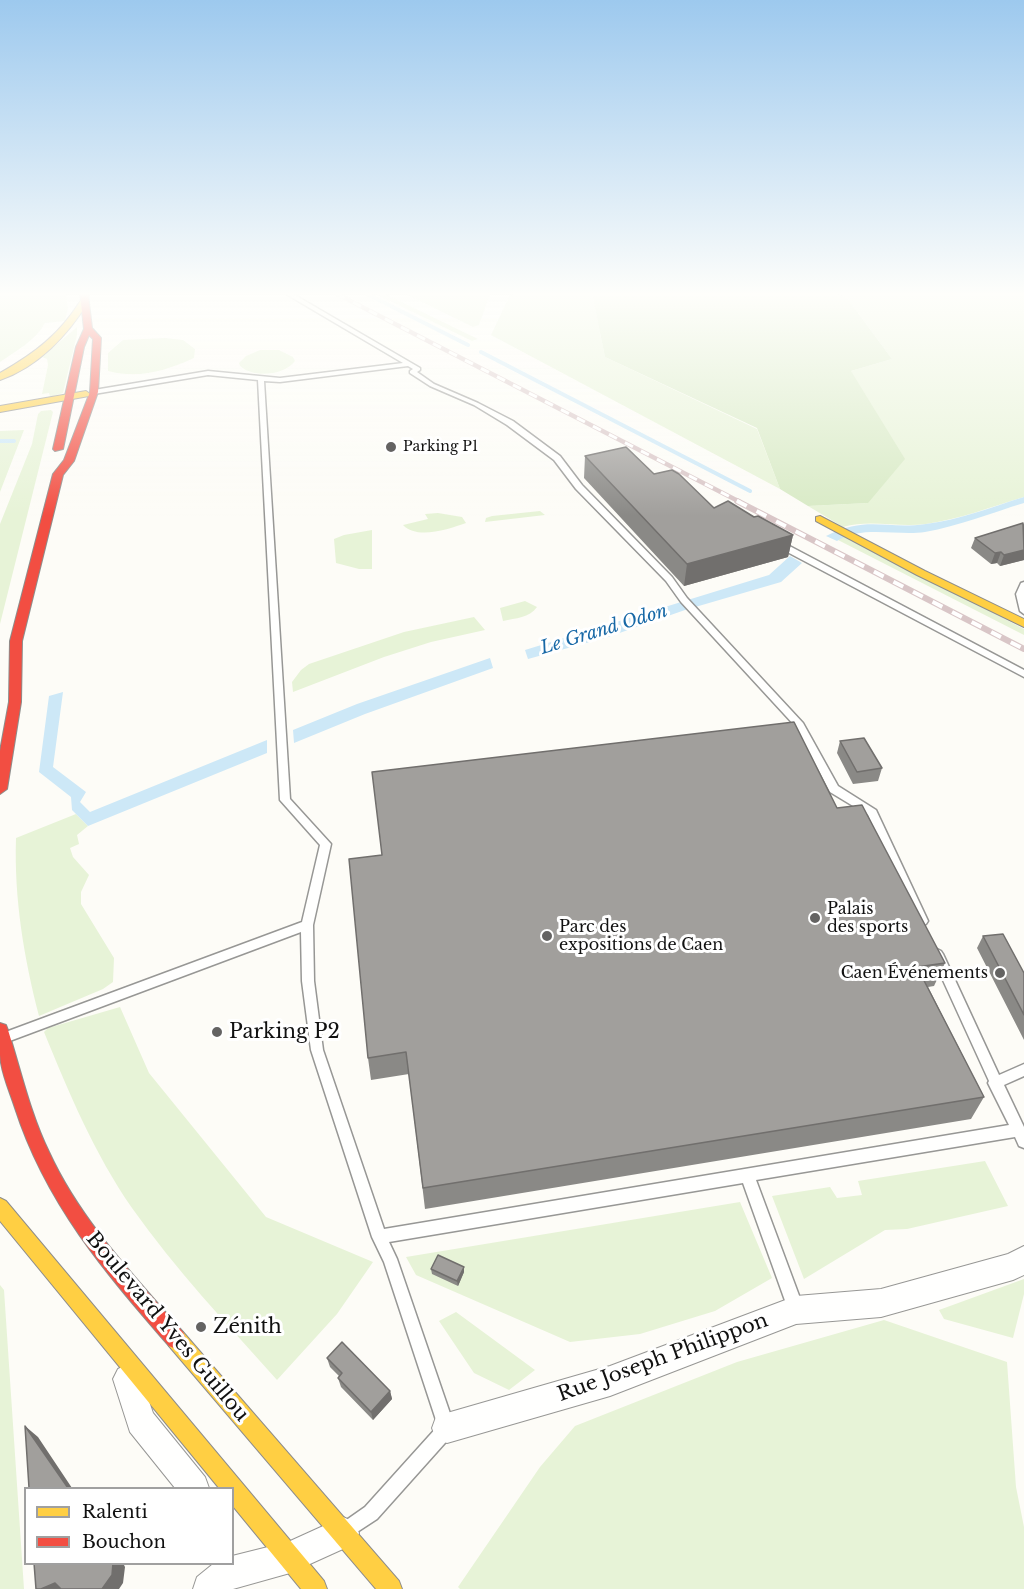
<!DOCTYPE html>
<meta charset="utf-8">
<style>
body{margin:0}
#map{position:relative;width:1024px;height:1589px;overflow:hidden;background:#fdfcf7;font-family:"Libre Baskerville",serif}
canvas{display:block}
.legend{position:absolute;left:24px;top:1487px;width:210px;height:78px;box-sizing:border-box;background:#fff;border:2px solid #a0a0a0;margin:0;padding:8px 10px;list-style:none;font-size:18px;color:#111}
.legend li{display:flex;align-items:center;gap:12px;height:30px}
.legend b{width:30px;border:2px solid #a0a0a0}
</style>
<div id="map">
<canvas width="1024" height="1589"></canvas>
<ul class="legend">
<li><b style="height:8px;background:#ffcf43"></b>Ralenti</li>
<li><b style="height:8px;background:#f24e42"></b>Bouchon</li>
</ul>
</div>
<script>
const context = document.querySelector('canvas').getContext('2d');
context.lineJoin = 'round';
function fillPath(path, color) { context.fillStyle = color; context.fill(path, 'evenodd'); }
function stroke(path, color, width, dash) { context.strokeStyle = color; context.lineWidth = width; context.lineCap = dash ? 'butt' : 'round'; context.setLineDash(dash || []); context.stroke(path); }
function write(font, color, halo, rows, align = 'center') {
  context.font = font + ' "Libre Baskerville",serif'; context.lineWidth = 6; context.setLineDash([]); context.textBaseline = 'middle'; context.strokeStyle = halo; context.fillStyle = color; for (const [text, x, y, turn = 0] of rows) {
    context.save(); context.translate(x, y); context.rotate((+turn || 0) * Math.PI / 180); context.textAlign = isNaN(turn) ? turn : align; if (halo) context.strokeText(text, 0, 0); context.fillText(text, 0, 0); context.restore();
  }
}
fillPath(new Path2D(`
 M 0,294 L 66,294 L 68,308 L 65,321 L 45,323 C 35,341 16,351 0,362 Z
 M 376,294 L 385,294 L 478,339 L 472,341 Z
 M 406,294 L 490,294 L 479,325 L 473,327 Z
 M 513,294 L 592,294 L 605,357 L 757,429 L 780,489 L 491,335 L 509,297 Z
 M 838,294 L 1024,294 L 1024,497 C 991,507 960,519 926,524 C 898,528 871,519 843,527 L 808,506 L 868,503 L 851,371 L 892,359 L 847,298 Z
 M 77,327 L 77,335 L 63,393 L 50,397 L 49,393 L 42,394 L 48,365 L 47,359 L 42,357 Z
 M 165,338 L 183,340 L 195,349 L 194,358 C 165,371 139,379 108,371 L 108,353 L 123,340 Z
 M 260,350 L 279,350 L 293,357 L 295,361 C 284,376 253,378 240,366 L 239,363 L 246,356 Z
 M 51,410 L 53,412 L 0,624 L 0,524 L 32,444 L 38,414 L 41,411 Z
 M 24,430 L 0,492 L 0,431 Z
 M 540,511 L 545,515 L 485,522 L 486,518 L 492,516 Z
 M 438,513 L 462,517 L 466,523 C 449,529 417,540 403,525 L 428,519 L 425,514 Z
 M 372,530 L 372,569 L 359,569 L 336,563 L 334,539 L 344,535 Z
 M 844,536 L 1024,629 L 1024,635 L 838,540 Z
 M 525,601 L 537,607 C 529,618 516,618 503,621 L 500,608 Z
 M 474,617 L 485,630 L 431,642 L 384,657 L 293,692 L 292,682 L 301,670 L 309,664 L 404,632 Z
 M 76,814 L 88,826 L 77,835 L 79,844 L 70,848 L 73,857 L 89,875 L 81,892 L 81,904 L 114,958 L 113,982 L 103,989 L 39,1016 C 24,958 14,899 16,838 Z
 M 120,1007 L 149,1073 L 266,1217 L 373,1262 L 337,1314 L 277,1380 C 227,1324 175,1269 132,1208 C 94,1153 69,1093 44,1032 L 48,1028 Z
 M 985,1161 L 1008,1206 L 907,1229 L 885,1230 L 804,1279 L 772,1196 L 830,1187 L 837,1198 L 862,1195 L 858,1181 Z
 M 740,1202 L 772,1278 L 715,1311 L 640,1334 L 570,1342 L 416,1275 L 406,1257 Z
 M 1024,1279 L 1024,1294 L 1013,1338 L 944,1319 L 939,1310 Z
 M 0,1285 L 4,1290 L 24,1589 L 0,1589 Z
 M 456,1312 L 535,1370 L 509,1390 L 474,1373 L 439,1321 Z
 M 884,1320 L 1007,1362 L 1016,1487 L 1024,1527 L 1024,1589 L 460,1589 L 458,1587 L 540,1467 L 575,1426 L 737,1362 Z`), '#e7f3d7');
fillPath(new Path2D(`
 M 592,294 L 838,294 L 847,298 L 892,359 L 851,371 L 905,459 L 868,503 L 808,506 L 780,489 L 757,428 L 605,357 Z`), '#d8eac5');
fillPath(new Path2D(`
 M 1024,497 L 1024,503 C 991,513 959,526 925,532 C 897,536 861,525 837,541 L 826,536 C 868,515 885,530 926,524 C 960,520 991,507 1024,497 Z
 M 790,556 L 802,563 L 781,582 L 685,610 L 608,637 L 528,659 L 525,650 L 769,575 Z
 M 490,658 L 493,668 L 365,714 L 294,743 L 293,730 L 357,704 Z
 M 63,692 L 53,767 L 86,792 L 80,802 L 90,812 L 267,740 L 267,753 L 88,826 L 72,810 L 71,797 L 39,772 L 49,696 Z`), '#cde8f7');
stroke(new Path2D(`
 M 367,294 L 468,345
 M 481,352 L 750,491
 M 0,441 L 14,441`), '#cde8f7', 4);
const lane = new Path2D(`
 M 286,294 L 293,294 L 420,368 L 420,370 L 417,372 L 434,384 L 478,403 L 513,421 L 560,456 L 582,485 L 672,577 L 687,598 L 803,723 L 838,786 L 876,810 L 928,921 L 926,924 L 922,926 L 918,924 L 868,815 L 830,792 L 796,727 L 681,602 L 666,581 L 576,489 L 554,460 L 507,425 L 474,405 L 430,386 L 410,373 L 410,371 L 413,369 L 408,366 L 280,382 L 264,381 L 290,799 L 331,844 L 313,925 L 314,981 L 323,1050 L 384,1229 L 1009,1125 L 988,1083 L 989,1081 L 931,954 L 933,951 L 937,949 L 941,951 L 943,954 L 999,1075 L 1024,1064 L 1024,1076 L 1004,1085 L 1024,1127 L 1024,1148 L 1019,1146 L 1015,1137 L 756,1180 L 804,1309 L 801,1314 L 796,1317 L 791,1314 L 788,1309 L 743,1183 L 389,1242 L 397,1259 L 455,1428 L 453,1434 L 377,1519 L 351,1536 L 345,1533 L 342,1527 L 345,1521 L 365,1507 L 438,1426 L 384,1262 L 372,1237 L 311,1050 L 302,981 L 301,932 L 7,1042 L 3,1041 L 1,1037 L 3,1033 L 302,922 L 320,845 L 280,800 L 258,380 L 208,375 L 94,394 L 91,392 L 94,390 L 208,371 L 280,378 L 403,363 Z
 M 774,541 L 780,541 L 1024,670 L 1024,677 L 774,545 Z
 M 1024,582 L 1024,614 L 1020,611 L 1016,594 L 1021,583 Z`);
const street = new Path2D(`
 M 1024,1246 L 1024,1275 L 1013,1280 L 881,1317 L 796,1324 L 610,1396 L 447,1443 L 436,1439 L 432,1428 L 436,1417 L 447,1413 L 610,1366 L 796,1296 L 881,1289 L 1008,1254 Z
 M 128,1364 L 138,1369 L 153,1413 L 205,1477 L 209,1488 L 175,1488 L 130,1432 L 113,1379 L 118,1369 Z
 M 343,1517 L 354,1522 L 359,1533 L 354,1544 L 290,1573 L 233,1589 L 193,1589 L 197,1577 L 213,1564 L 232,1564 L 232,1556 L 288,1542 Z`);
const slow = new Path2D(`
 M 81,300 L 88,302 C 68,335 38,367 0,380 L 0,373 C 34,354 60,334 81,300 Z
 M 86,391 L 90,394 L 89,396 L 0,412 L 0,406 Z
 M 820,516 L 925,571 L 1024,619 L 1024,627 L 917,575 L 816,521 L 816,517 Z
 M 0,1198 L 6,1201 L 324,1581 L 327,1589 L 301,1589 L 232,1505 L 232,1488 L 219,1488 L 0,1221 Z
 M 176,1329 L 183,1332 L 399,1581 L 402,1589 L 376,1589 L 169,1346 L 166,1339 L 169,1332 Z`);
const jam = new Path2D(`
 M 80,294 L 88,294 L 92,328 L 101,338 L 98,392 L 74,461 L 63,475 L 22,641 L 21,702 L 7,789 L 0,794 L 0,751 L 9,702 L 10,641 L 53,474 L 64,460 L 90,392 L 93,339 L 89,335 L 84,347 L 63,449 L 55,451 L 53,449 L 76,347 L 84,329 Z
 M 0,1023 L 6,1025 L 8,1030 C 21,1071 30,1113 49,1152 C 80,1220 134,1276 183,1332 L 186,1339 L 183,1346 L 176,1349 L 169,1346 C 105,1272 46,1204 15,1108 C 10,1092 1,1073 0,1055 C 0,1045 0,1034 0,1023 Z`);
stroke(lane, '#979795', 3);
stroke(street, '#979795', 2);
stroke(slow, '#8e8d8b', 2);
stroke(jam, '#8e8d8b', 2);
fillPath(lane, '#fffffe');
fillPath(street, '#fffffe');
fillPath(slow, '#ffcf43');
fillPath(jam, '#f24e42');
const railFar1 = new Path2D(`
 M 337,294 L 740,502`);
const rail = new Path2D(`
 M 737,501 L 1024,649`);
stroke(railFar1, '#d9c6c7', 4.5);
stroke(rail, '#d9c6c7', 6);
stroke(railFar1, '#fff', 3, [9]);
stroke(rail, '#fff', 4, [11]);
fillPath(new Path2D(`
 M 585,456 L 654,474 L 714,508 L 754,517 L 793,535 L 788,557 L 684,586 L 584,478 Z
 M 1024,524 L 1024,560 L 1000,566 L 997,563 L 991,564 L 971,548 L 975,538 Z
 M 840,741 L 882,768 L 878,781 L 853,784 L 837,753 Z
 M 837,808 L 945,963 L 934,986 L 928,987 L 984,1097 L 971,1119 L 425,1209 L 409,1074 L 371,1080 L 368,1058 Z
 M 983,936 L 1024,973 L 1024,1040 L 977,948 Z
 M 464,1267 L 464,1272 L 458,1286 L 432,1274 L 431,1269 Z
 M 327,1358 L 390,1391 L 392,1399 L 373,1420 L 341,1387 L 338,1378 L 339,1376 L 330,1367 Z`), '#8a8986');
fillPath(new Path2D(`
 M 793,535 L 788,557 L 684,586 L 687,564 Z
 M 1024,550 L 1024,560 L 1000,566 L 1004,555 Z
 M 1001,552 L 997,563 L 991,564 L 995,553 Z
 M 464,1267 L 464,1272 L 458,1286 L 457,1281 Z
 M 390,1391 L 392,1399 L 373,1420 L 371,1412 Z
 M 25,1426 L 38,1437 L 72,1488 L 68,1488 Z
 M 113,1563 L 123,1563 L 125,1567 L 123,1583 L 119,1589 L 102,1589 Z
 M 55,1583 L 63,1589 L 41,1589 Z`), '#716f6d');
const building = new Path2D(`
 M 626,447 L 654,474 L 672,470 L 679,474 L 714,508 L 728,501 L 754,517 L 758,516 L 793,535 L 687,564 L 585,456 Z
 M 1023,523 L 1024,550 L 1004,555 L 1001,552 L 995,553 L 975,538 Z
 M 794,722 L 837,808 L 862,805 L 945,963 L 917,967 L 984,1097 L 423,1188 L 406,1052 L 368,1058 L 349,859 L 382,855 L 372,772 Z
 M 864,738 L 882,768 L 857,772 L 840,741 Z
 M 1003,934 L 1024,973 L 1024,1015 L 983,936 Z
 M 438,1255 L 464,1267 L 457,1281 L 431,1269 Z
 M 342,1342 L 390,1391 L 371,1412 L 338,1378 L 342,1373 L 327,1358 Z
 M 25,1426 L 68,1488 L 29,1488 Z
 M 34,1563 L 113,1563 L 112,1575 L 102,1589 L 61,1589 L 55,1583 L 41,1589 L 36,1589 Z`);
fillPath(building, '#a19f9c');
stroke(building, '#716f6d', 1.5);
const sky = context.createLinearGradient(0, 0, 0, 516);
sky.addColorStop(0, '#9dc9ee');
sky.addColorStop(0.57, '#fefefb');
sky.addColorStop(1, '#fefefb00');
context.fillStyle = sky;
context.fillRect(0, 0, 1024, 516);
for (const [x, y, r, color] of [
 [391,447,6,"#646362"],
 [815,918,6,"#646362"],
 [547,936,6,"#646362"],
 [1000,973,6,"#646362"],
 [217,1032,6,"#646362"],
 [201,1327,6,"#646362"]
]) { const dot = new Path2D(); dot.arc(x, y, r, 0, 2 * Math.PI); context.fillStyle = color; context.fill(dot); stroke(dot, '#fff', 2); }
write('14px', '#111', '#fff', [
 ["Parking P1",403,447]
], 'left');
write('16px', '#111', '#fff', [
 ["Palais",827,909],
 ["des sports",827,927],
 ["Parc des",559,927],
 ["expositions de Caen",559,945],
 ["Caen Événements",988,973,"right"]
], 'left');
write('italic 18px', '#1768a6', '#fff', [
 ["Le Grand Odon",604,630,-17]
]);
write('20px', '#111', '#fff', [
 ["Parking P2",229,1032],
 ["Zénith",213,1327]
], 'left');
write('20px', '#111', '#fff', [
 ["Boulevard Yves Guillou",167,1327,50],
 ["Rue Joseph Philippon",663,1358,-20]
]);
</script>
